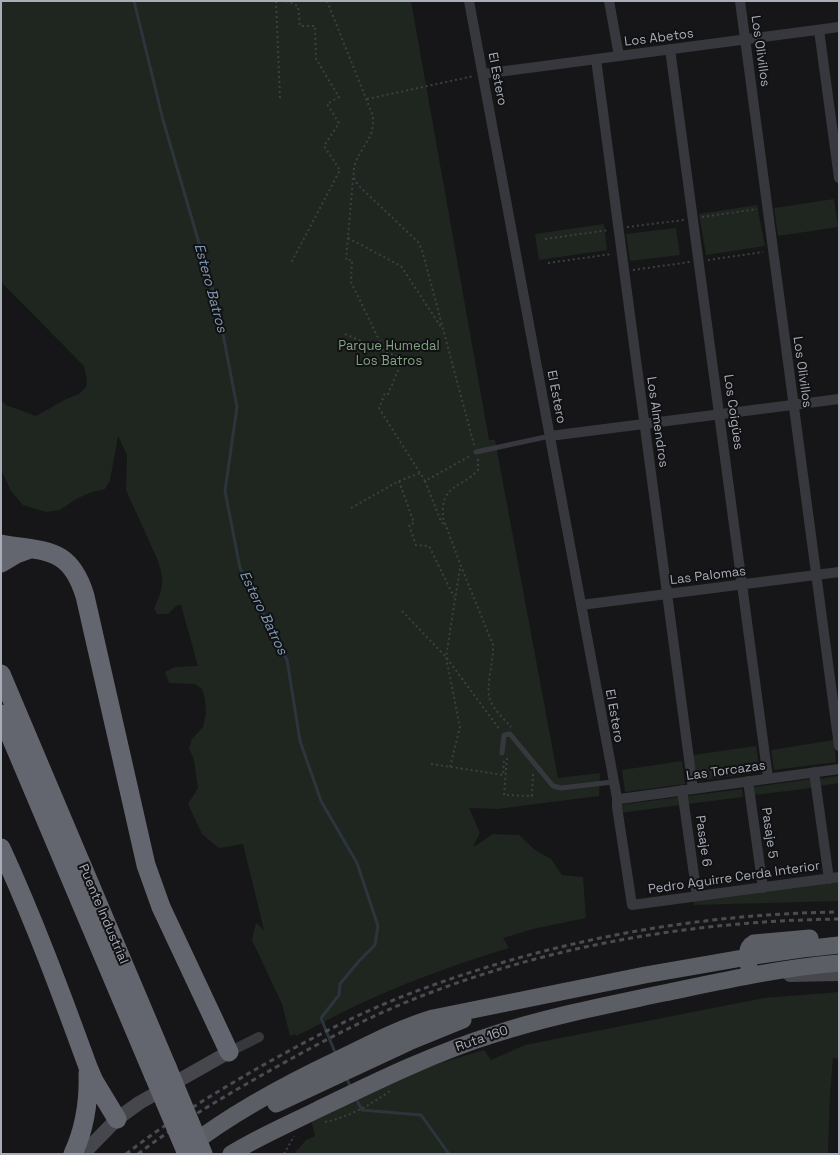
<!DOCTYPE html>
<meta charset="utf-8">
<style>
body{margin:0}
#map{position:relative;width:840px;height:1155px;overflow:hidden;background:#161618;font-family:"Space Grotesk",sans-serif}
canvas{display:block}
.frame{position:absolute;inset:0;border:2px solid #a8adb8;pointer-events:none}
</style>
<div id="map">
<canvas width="840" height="1155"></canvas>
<div class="frame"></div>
</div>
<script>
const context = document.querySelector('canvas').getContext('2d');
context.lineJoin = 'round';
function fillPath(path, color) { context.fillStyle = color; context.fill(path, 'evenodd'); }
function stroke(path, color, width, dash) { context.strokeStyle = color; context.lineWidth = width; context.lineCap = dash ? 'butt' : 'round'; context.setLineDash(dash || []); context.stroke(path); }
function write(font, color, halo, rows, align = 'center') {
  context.font = font + ' "Space Grotesk",sans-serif'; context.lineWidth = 4; context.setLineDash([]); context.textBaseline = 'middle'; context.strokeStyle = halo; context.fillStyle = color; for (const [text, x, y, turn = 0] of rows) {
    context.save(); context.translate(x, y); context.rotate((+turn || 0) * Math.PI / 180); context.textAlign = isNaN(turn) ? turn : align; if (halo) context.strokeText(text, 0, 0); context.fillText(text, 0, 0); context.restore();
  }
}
fillPath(new Path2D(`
 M 1,1 L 411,1 L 489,440 L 495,440 L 558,778 L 600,773 L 599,796 L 497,809 L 469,808 L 480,833 L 473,846 L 477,845 L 493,834 L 519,835 L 535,850 L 551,859 L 562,875 L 583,877 L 586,918 L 533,929 L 503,938 L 509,948 C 453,965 398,985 345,1011 C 329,1019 313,1028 296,1036 L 295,1034 L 290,1036 L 282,1004 L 252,940 L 256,923 L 264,930 L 243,844 L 219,848 L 202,834 L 188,804 L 198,788 L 194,760 L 189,748 L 192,739 L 203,727 L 206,714 L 205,699 L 202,689 L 195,684 L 169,683 L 165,672 L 175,667 L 198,666 L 181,605 L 176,606 L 168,614 L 157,614 L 154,609 C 163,588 165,583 158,561 L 126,490 L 127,455 L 118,436 L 110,480 L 105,489 L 92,492 L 76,499 L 60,510 L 46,512 L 23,505 L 11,491 L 1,470 L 1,400 L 6,405 L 36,416 L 66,399 L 79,394 L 86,387 L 87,381 L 84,366 L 1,282 Z
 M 834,199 L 838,227 L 778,236 L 774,208 Z
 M 757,205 L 765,246 L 706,255 L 699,214 Z
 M 604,224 L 607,250 L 539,260 L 535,234 Z
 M 676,228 L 680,255 L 630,261 L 626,234 Z
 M 834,740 L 836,762 L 774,770 L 771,750 Z
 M 756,746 L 760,772 L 697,781 L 693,755 Z
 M 682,761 L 685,784 L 625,792 L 622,770 Z
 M 839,776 L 839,783 L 819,786 L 818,779 Z
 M 811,779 L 812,788 L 754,795 L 754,787 Z
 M 742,789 L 743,797 L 688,804 L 687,796 Z
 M 679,797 L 680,805 L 620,813 L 619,805 Z
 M 839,881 L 839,901 L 694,905 L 694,901 Z
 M 839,992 L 839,1058 L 833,1058 L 830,1095 L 828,1154 L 294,1154 L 306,1140 L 315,1136 L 311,1119 L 434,1065 L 484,1050 L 491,1060 L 525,1045 L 764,998 Z`), '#1e261f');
stroke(new Path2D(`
 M 134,1 L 163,120 L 218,308 L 237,407 L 225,491 L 240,568 L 287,660 L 300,741 L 321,801 L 357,863 L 378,926 L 375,945 L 359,961 L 340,984 L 339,995 L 321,1018 L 336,1055
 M 346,1077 L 351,1088
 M 355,1097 L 362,1110 L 421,1115 L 449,1154`), '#2c353c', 3);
stroke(new Path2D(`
 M 276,1 L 280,98
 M 286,1 L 298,6 L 300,26 L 315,26 L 316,59 L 339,97 L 327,104 L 339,123 L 324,146 L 340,170 L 291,263
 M 327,1 L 373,116 C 373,122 373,128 371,134 C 364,150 345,168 358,185 L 418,242 L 422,250 L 474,445
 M 367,99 L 474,76
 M 353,178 L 346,260 L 352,260 L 351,282 L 384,350
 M 702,217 L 757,209
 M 627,227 L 684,220
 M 348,238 L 401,266 L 441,327
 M 545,239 L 609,230
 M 708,260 L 763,252
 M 548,263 L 612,254
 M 633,270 L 690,262
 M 345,334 L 403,359 L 388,394 L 385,393 L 379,408 L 425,481 L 470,456
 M 478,459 L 478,470 C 461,489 440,484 443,518 L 461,566 L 493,645 C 494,661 485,687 490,700 C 494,710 504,719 511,727
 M 399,481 L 414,523 L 409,525 L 416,545 L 429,546 L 454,597
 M 425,481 L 440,519 L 443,524
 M 351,508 L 399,481 L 420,473
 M 402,611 L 446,657 L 500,730
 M 507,758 L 504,795 L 532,796 L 533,774
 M 431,764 L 503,775 L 504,759
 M 450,767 L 460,727 L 446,657 L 460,568
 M 325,1122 C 349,1117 370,1105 390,1091
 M 284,1154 L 294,1136`), '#3d3f44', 2, [2, 3]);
stroke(new Path2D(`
 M 476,452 L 550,436
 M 502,753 L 504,735 L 510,734 L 553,786 L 561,788 L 613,782`), '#37383d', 5);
stroke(new Path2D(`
 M 469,1 L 617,798 L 617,807 L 632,905 L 839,877
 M 609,1 L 619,56
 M 740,1 L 839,746
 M 819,30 L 839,178
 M 670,49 L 768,778
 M 596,59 L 693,789
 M 483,74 L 839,27
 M 550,436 L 839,399
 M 581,605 L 839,572
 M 814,772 L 829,879
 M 748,781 L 763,888
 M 682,790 L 697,896
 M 617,798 L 620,799 L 839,769
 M 229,1052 L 259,1037`), '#37383d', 10);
stroke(new Path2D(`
 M 790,975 L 839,974
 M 83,1154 L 117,1119 L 139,1103 L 229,1052`), '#45474d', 14);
stroke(new Path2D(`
 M 749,967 C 747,958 745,948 754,943 L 810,938
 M 276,1104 L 409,1042 L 463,1020
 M 187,1148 C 233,1112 286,1084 339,1059 C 370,1044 400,1028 433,1018 L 645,975 L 754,956 L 802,949 L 839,945
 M 231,1154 C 258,1137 289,1124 317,1110 C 375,1082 434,1053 495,1034 C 550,1016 608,1005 664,993 C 722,981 780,968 839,963`), '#5b5e65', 17);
stroke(new Path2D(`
 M 1,544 C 45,552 70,546 85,596 L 146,865 L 161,907 L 229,1052
 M 1,563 L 16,554 L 30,549
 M 1,674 L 167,1067
 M 1,714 L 154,1076
 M 1,848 C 34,920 61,993 88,1067 L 94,1081 L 117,1119
 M 73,1154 C 85,1128 89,1101 88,1073`), '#63666e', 19);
stroke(new Path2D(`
 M 126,1154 C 167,1122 213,1094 258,1068 C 308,1040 360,1012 414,992 C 550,941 693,914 839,912
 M 138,1154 C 177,1124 220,1099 262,1075 C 312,1047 361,1020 414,999 C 549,945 695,921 839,919`), '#4a4c52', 3, [5, 4]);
stroke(new Path2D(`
 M 167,1067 L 203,1154
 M 154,1076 L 187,1154`), '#63666e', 19);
write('13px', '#a8adb8', '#111113', [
 ["Los Abetos",659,38,-7],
 ["Los Olivillos",760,51,82],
 ["El Estero",497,79,79],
 ["Los Olivillos",802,372,82],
 ["El Estero",556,397,79],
 ["Los Coigües",733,412,82],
 ["Los Almendros",657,422,82],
 ["Las Palomas",708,576,-7],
 ["El Estero",614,716,80],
 ["Las Torcazas",726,771,-8],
 ["Pasaje 5",769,833,82],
 ["Pasaje 6",703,841,82],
 ["Pedro Aguirre Cerda Interior",734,878,-8],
 ["Puente Industrial",103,914,67],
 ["Ruta 160",482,1039,-19]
]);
write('13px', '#7fa381', '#111113', [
 ["Parque Humedal",389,346],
 ["Los Batros",389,361]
]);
write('italic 14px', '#7f9bb3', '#111113', [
 ["Estero Batros",210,288,75],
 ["Estero Batros",263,613,64]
]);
</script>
